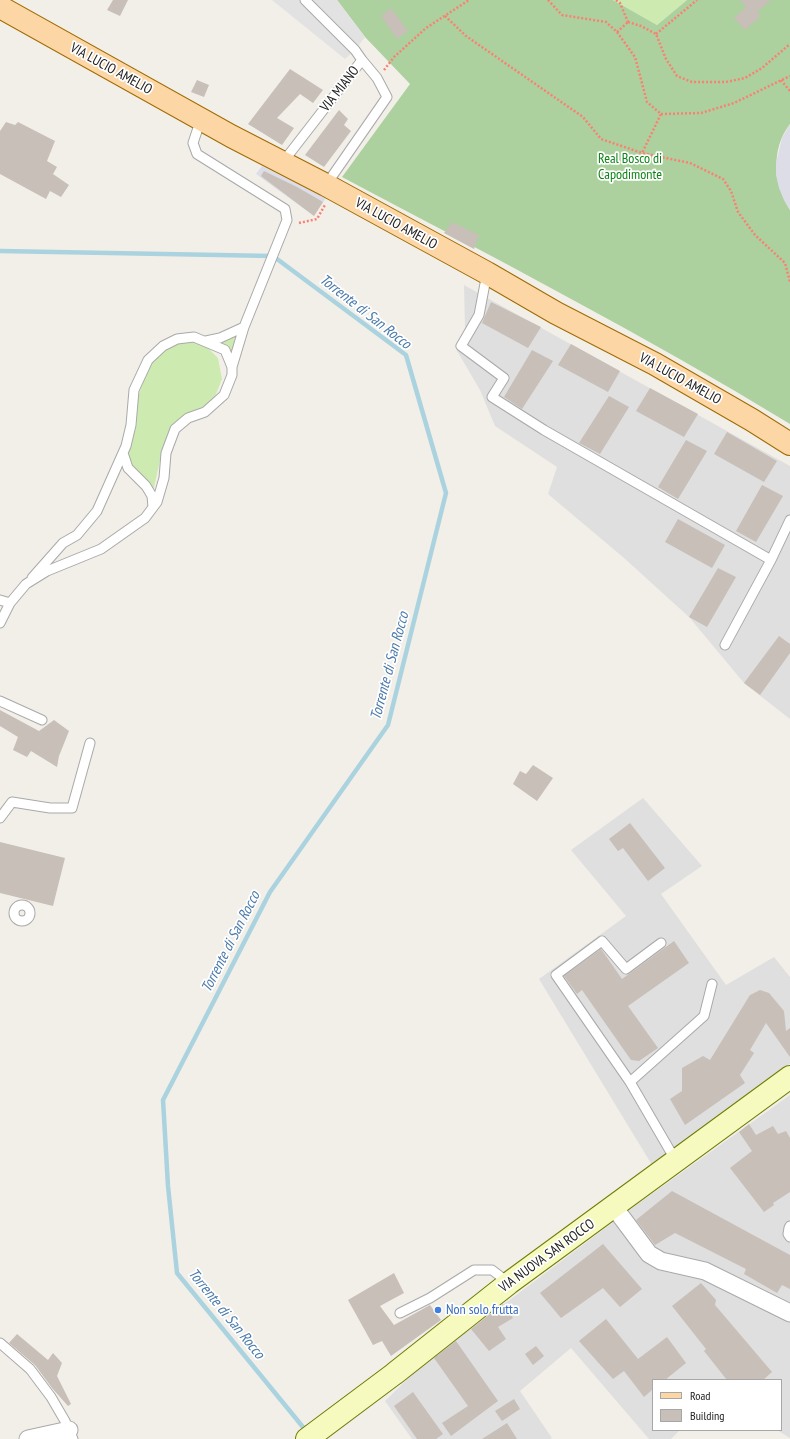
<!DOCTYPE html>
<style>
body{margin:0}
#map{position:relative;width:790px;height:1439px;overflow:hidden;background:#f2efe9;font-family:"PT Sans Narrow",sans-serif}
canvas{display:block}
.legend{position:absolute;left:652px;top:1379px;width:130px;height:52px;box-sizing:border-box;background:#fff;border:1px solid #a7a7a7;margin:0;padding:5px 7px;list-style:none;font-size:12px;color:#222}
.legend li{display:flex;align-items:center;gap:8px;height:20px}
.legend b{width:20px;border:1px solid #a7a7a7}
</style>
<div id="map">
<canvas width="790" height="1439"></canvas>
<ul class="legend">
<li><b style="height:5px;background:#fcd6a4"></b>Road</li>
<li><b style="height:11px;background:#c7bfb8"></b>Building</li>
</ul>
</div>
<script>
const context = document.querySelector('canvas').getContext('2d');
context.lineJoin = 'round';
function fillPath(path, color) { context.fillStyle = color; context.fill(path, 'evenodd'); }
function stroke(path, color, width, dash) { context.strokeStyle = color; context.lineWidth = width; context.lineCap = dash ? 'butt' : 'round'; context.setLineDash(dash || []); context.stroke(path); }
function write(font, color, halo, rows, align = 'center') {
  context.font = font + ' "PT Sans Narrow",sans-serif'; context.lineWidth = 3.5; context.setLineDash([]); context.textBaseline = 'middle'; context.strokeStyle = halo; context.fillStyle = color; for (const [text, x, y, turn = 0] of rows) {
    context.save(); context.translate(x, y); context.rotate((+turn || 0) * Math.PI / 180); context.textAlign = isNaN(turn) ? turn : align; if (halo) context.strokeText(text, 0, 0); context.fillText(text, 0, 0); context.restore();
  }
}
fillPath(new Path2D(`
 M 464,285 L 790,466 L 790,719 L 744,683 L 689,617 L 624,558 L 548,494 L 557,467 L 495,426 L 480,390 L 456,349 L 465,328 Z
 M 643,798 L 702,866 L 661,894 L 726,985 L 774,957 L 790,977 L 790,1064 L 652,1165 L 539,979 L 626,916 L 571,850 Z
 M 790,1095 L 790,1438 L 777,1430 L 781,1430 L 781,1380 L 653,1380 L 653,1430 L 680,1430 L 671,1439 L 649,1439 L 571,1348 L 520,1391 L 552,1438 L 550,1439 L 412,1439 L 385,1401 L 432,1355 L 454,1338 L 471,1329 L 628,1211 Z`), '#e0dfdf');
fillPath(new Path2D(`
 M 613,0 L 687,0 L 657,25 Z
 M 240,331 L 231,359 L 212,342 Z
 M 194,341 L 207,347 L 218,358 L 222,379 L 214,399 L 208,405 L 193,411 L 180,418 L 168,432 L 162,451 L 153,492 L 137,474 L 129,461 L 128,449 L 136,428 L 138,397 L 148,368 L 162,350 L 178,343 Z`), '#cdebb0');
fillPath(new Path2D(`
 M 337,0 L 613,0 L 657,25 L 687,0 L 790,0 L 790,124 C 770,150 774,184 790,210 L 790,424 C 644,335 493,257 342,177 L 410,84 L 365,37 Z`), '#add19e');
fillPath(new Path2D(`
 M 272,0 L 337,0 L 365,37 L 355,50 L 345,59 Z`), '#e2e2e2');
fillPath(new Path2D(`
 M 790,124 L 790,210 L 784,200 L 779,188 L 776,175 L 776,163 L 782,138 Z
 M 262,166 L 326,198 L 314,216 L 256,174 Z`), '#dddde8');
stroke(new Path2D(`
 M 0,251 L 273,256 L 406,355 L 446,493 L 388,725 L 270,892 L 163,1100 L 168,1186 L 177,1273 L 307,1432`), '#aad3df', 4.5);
fillPath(new Path2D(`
 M 113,0 L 128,0 L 120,16 L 107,10 Z
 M 740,0 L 771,0 L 757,12 L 761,16 L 745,30 L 734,18 L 746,7 Z
 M 391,8 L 408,31 L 397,39 L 381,16 Z
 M 290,69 L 323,90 L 313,103 L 300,94 L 277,118 L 294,128 L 282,145 L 248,124 Z
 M 197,80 L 209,85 L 204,97 L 191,92 Z
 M 339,110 L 348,119 L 344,125 L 351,131 L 324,167 L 305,155 Z
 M 6,122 L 15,125 L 18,122 L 55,141 L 47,161 L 57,167 L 53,174 L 69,185 L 61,197 L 50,191 L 46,199 L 0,174 L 0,131 Z
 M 264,171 L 297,187 L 323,202 L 314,216 L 261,176 Z
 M 452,222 L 479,235 L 474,249 L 444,233 Z
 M 491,302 L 541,327 L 528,348 L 482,323 Z
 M 571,344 L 620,371 L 608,392 L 558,365 Z
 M 532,350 L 553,361 L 522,409 L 504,397 Z
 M 650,388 L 698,414 L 684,437 L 636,411 Z
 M 609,396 L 629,407 L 600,454 L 579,443 Z
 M 727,432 L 777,461 L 764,482 L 714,454 Z
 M 686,440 L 707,451 L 678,499 L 658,487 Z
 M 762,485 L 783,496 L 756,542 L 736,531 Z
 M 678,519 L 725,545 L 712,568 L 665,542 Z
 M 718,568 L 736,577 L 707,627 L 689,617 Z
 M 779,636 L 790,644 L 790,653 L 760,695 L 744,683 Z
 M 0,710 L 39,731 L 54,720 L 69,731 L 59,756 L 57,767 L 31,751 L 27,757 L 13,750 L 18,737 L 0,726 Z
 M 533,765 L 553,778 L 537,801 L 513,784 L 520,771 L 526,774 Z
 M 630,823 L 665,868 L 648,881 L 623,848 L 618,851 L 609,839 Z
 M 0,842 L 65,858 L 53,906 L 0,893 Z
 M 674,941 L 689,963 L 628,1006 L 658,1048 L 639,1061 L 631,1060 L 582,990 L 577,994 L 564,976 L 601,949 L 622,979 Z
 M 760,990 L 769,993 L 784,1011 L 786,1031 L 790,1028 L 790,1057 L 766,1023 L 750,1050 L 754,1053 L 740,1075 L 745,1083 L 685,1125 L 670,1099 L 682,1091 L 682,1068 L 703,1056 L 710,1060 L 750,995 Z
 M 749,1124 L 756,1135 L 773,1126 L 778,1134 L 786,1131 L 790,1138 L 790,1192 L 773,1203 L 774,1205 L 764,1212 L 730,1168 L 752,1151 L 739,1132 Z
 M 672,1191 L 790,1255 L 790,1289 L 782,1285 L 777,1293 L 744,1274 L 746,1269 L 675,1233 L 655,1245 L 636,1220 Z
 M 603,1244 L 642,1289 L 620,1307 L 603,1288 L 561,1318 L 540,1293 Z
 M 394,1273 L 404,1293 L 380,1306 L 394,1325 L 430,1305 L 441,1320 L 391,1356 L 382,1341 L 373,1345 L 348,1300 Z
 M 701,1283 L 716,1300 L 715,1305 L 772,1372 L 763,1380 L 727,1380 L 704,1351 L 706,1349 L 672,1306 Z
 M 503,1304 L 513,1318 L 498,1327 L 506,1339 L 489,1351 L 471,1329 Z
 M 606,1319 L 638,1359 L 667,1337 L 686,1363 L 665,1380 L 653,1380 L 653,1389 L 644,1397 L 624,1371 L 613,1379 L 579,1341 Z
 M 17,1334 L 48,1360 L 53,1353 L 62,1363 L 57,1376 L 71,1404 L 68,1406 L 52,1388 L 35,1365 L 9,1343 Z
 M 456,1341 L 498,1401 L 451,1436 L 442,1423 L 468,1406 L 434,1358 Z
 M 536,1346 L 544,1356 L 533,1365 L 525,1354 Z
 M 413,1392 L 443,1434 L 436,1439 L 417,1439 L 394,1406 Z
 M 514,1399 L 520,1409 L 502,1421 L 495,1411 Z
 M 507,1423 L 517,1439 L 482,1439 Z`), '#c7bfb8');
const service = new Path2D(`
 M 305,0 L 355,50 L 362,60
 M 283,162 L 362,60 L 377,78 L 387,97 L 326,185
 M 487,273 L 479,315 L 461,346 L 504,378 L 492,397 L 544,430 L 771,560
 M 206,341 L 220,338 L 244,327
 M 123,453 L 128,468 L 146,486 L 152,496 L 153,507
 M 32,578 L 63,543 L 77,535 L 97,511 L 126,446 L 131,425 L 134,390 L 148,360 L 163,346 L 177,339 L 194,337 L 225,350 L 232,367
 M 0,600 L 10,603
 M 0,623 L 10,603 L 26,584 L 47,571 L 101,549 L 145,518 L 157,502 L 164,478 L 166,453 L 175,429 L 188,418 L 205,412 L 224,395 L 232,375 L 232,367 L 244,327 L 287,220 L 285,209 L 197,154 L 193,143 L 201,119
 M 725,645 L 771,560 L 790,520
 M 0,701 L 42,720
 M 0,818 L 12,802 L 50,808 L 72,808 L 90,743
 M14 913a8 8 0 1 1 16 0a8 8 0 1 1-16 0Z
 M 630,1082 L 556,975 L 602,941 L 626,969 L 661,943
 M 676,1161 L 630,1082 L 704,1016 L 712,984
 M 790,1226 L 789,1228 L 788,1234 L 790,1237
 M 400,1313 L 430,1298 L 474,1270 L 492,1270 L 509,1283
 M 0,1343 L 30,1369 L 51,1397 L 65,1421 L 73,1439`);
const minor = new Path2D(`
 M 614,1207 L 649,1254 L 661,1261 L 705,1271 L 790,1313
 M 28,1439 L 69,1430`);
const secondary = new Path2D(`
 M 307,1439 L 394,1374 L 509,1283 L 790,1077`);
const primary = new Path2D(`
 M 0,7 L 231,136 L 326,185 L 487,273 L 556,313 L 655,364 L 752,420 L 790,444`);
stroke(service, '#a9a9a9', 11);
stroke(minor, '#a9a9a9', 19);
stroke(secondary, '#707d05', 24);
stroke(primary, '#a06b00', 24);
stroke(new Path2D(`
 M 548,0 L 562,15 L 606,22 L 617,32 L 635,57 L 647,102 L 661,114 L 642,153
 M 616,0 L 620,3 L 628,22
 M 445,16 L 466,36 L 583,117 L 601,139 L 642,153 L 690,163 L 723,179 L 731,191 L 738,212 L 755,235 L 785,263 L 790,282
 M 628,22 L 641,26 L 656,34 L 666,59 L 677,76 L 692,82 L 726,82 L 745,78 L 762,68 L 790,44
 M 617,32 L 628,22
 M 656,34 L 697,0
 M 384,70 L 394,57 L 426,28 L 469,0
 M 781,80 L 790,91
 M 661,114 L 701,113 L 734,103 L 790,76
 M 299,223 L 317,219 L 325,205`), '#fa8072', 2.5, [2, 2]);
stroke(service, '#fff', 9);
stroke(minor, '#fff', 17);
stroke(secondary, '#f7fabf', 22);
stroke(primary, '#fcd6a4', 22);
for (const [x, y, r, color] of [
 [438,1310,4,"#3f7fe0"]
]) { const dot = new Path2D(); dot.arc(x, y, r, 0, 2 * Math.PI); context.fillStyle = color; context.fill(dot); stroke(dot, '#fff', 1.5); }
write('14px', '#222', '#fff', [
 ["VIA LUCIO AMELIO",111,69,29],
 ["VIA MIANO",340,89,-52],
 ["VIA LUCIO AMELIO",396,224,29],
 ["VIA LUCIO AMELIO",680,379,29],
 ["VIA NUOVA SAN ROCCO",547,1256,-36]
]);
write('14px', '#0c8416', '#fff', [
 ["Real Bosco di",630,159],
 ["Capodimonte",630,175]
]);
write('14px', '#366cbe', '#fff', [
 ["Non solo frutta",446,1310]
], 'left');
write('italic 15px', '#4a7aab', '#fff', [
 ["Torrente di San Rocco",365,312,38],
 ["Torrente di San Rocco",390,666,-75],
 ["Torrente di San Rocco",231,942,-63],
 ["Torrente di San Rocco",226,1314,51]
]);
</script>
